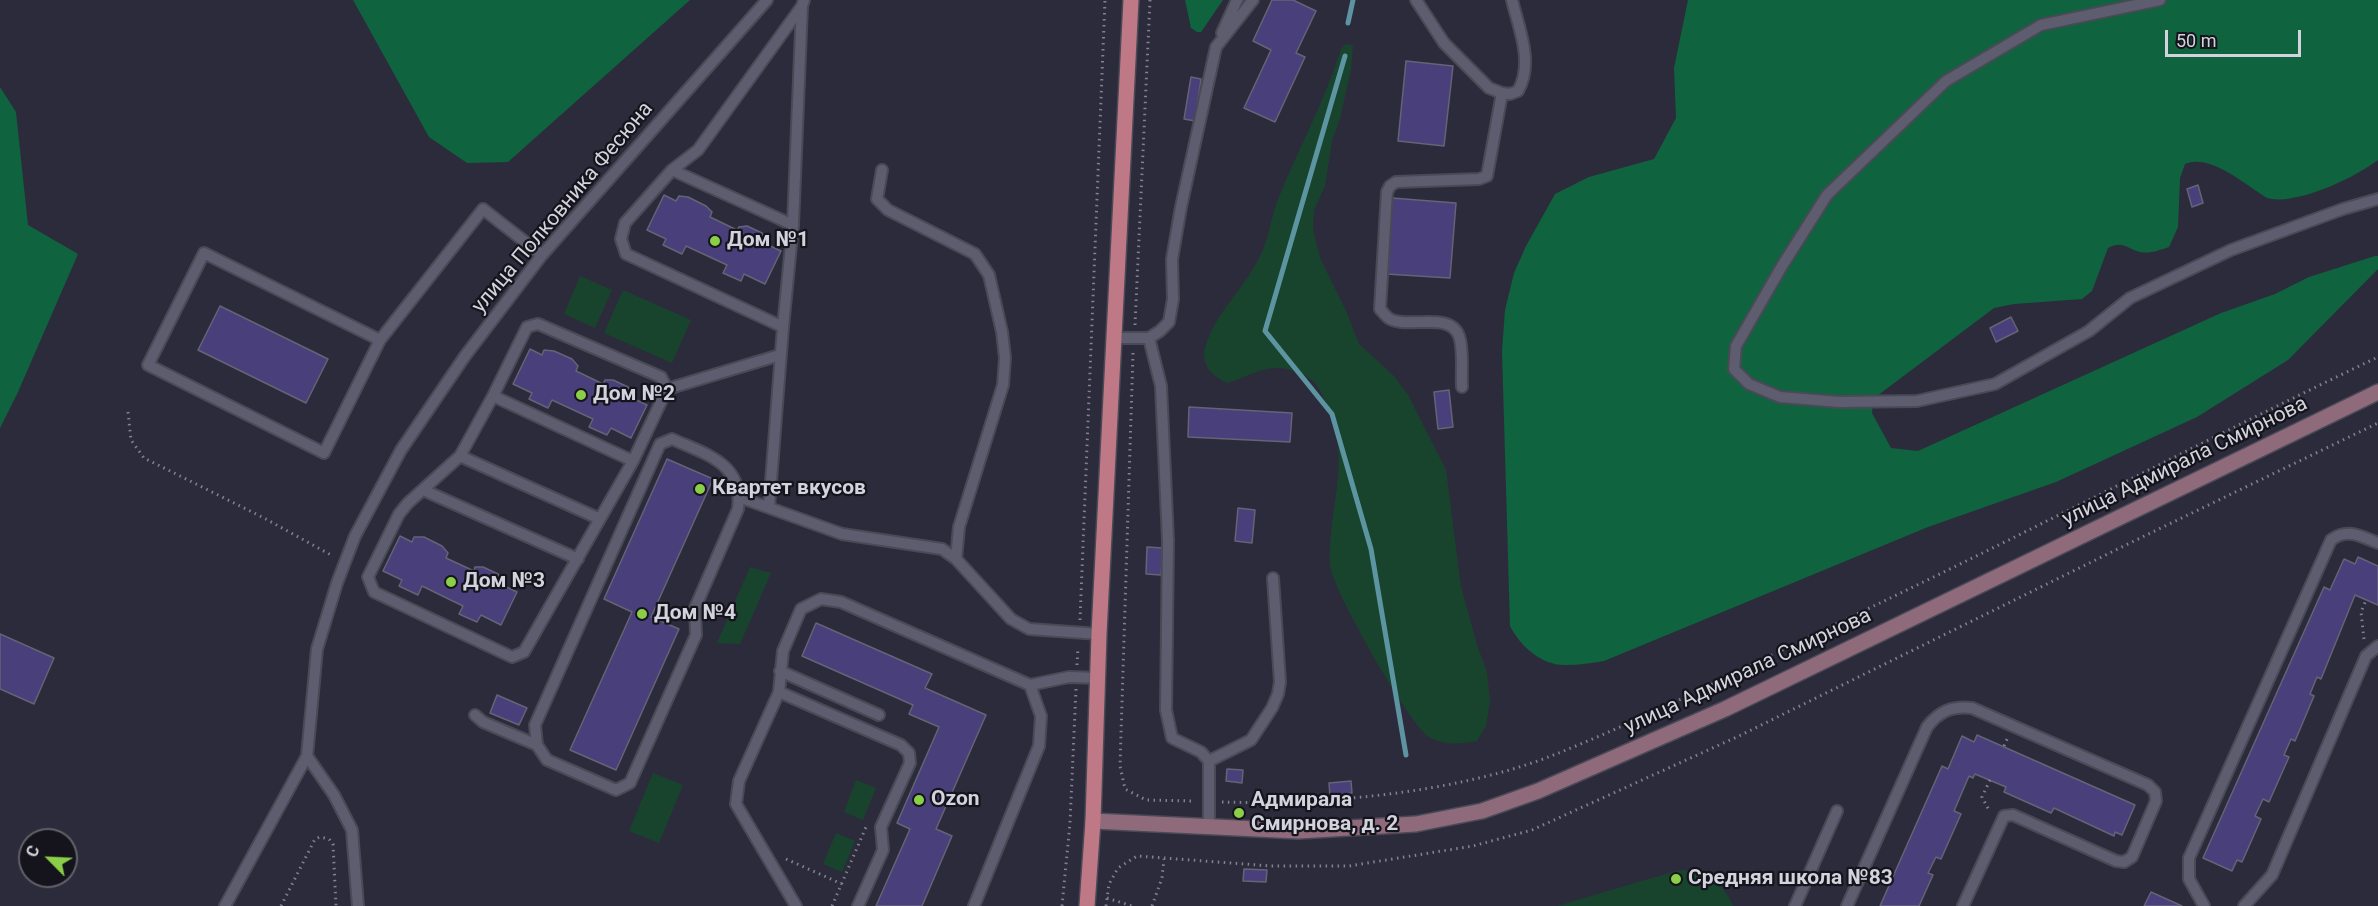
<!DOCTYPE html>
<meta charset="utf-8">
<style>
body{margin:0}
#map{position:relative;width:2378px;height:906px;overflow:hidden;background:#2c2b3b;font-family:Roboto,sans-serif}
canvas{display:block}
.north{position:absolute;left:18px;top:828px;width:60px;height:60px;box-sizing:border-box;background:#15141c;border:2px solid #616069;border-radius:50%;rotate:294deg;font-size:16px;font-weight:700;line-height:24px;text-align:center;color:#d3d3dd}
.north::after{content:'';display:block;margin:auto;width:21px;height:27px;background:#8bce47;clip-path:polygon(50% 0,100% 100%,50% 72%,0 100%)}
.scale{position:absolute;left:2165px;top:30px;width:136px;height:27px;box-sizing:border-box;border:3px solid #d3d3dd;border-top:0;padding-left:8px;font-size:18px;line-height:21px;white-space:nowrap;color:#d3d3dd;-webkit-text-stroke:4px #15141c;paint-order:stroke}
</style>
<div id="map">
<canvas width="2378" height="906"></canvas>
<div class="north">С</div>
<div class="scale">50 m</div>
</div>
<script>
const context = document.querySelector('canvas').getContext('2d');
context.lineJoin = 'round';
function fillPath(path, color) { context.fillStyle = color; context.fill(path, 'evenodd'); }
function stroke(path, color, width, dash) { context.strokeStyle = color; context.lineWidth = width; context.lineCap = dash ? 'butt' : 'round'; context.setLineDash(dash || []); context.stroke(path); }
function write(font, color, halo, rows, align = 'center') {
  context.font = font + ' Roboto,sans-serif'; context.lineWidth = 4.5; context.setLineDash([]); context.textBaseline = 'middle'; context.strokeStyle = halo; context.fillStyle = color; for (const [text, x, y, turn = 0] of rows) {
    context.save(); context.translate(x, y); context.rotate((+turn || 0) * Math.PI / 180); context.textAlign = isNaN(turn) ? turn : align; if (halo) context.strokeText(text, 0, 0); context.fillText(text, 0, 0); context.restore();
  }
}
fillPath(new Path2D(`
 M 1350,44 L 1353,46 L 1351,69 L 1340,119 L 1332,141 L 1325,186 L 1314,210 L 1313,229 L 1320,258 L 1346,311 L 1359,344 L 1394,376 L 1408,395 L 1446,470 L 1461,587 L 1478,648 L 1487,672 L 1490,701 L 1486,726 L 1477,741 C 1459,744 1445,746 1429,737 C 1410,726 1330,585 1330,565 C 1328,503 1355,457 1323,396 C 1320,391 1317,384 1313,381 C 1304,373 1287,367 1275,368 C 1262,368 1241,379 1227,383 C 1213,376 1201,366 1205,348 C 1214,314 1244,289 1259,258 C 1269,240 1271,216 1279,197 C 1299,147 1325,101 1341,49 L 1345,45 Z
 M 580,276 L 612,290 L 595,328 L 564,314 Z
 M 623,290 L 691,320 L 672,363 L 604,333 Z
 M 750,567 L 771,573 L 740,644 L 717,643 Z
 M 653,773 L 683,785 L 659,843 L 629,831 Z
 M 856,780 L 876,788 L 863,820 L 844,812 Z
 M 836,833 L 855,841 L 842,872 L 823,864 Z
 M 1689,870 C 1710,873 1725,886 1733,906 L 1557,906 L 1676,871 Z`), '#18442e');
fillPath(new Path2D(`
 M 353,0 L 690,0 L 508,162 L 467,163 L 429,137 Z
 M 1185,0 L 1223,0 L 1201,32 L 1197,32 L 1191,28 Z
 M 1688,0 L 2378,0 L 2378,160 C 2354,178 2296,206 2267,198 C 2246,185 2210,153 2185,164 L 2180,178 L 2178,227 L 2169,247 C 2160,250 2150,254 2140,252 C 2127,249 2123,240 2108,248 L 2092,291 L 2082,299 L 2014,304 L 1994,308 L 1873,399 L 1872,413 L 1891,448 L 1918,451 L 2221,313 L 2275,294 L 2309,277 L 2375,256 L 2378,256 L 2378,269 L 2288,360 L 2197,417 L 2056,482 L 1928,527 L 1604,661 C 1592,663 1579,665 1566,665 C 1542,666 1520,646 1510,626 L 1502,351 L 1505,310 L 1514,273 L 1526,246 L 1555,194 L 1589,177 L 1654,159 L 1676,118 L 1674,68 Z
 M 0,87 L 16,112 L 28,225 L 78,254 L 18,392 L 0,428 Z`), '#0f633f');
stroke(new Path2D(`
 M 1348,23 L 1353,0
 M 1345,56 L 1265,331 L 1332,414 L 1371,549 L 1406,755`), '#5d94a1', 5);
const building = new Path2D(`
 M 1272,0 L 1293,0 L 1316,11 L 1296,53 L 1305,57 L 1275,122 L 1244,108 L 1271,50 L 1253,41 Z
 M 1406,61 L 1453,66 L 1444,146 L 1398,141 Z
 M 1191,77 L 1201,79 L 1195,121 L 1184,119 Z
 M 2198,185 L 2203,203 L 2192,207 L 2187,189 Z
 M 664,195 L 676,201 L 679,196 L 688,197 L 706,206 L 712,212 L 710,217 L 737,230 L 739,227 L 747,226 L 762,233 L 766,239 L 764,243 L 781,251 L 765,284 L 744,274 L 741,281 L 723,273 L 727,265 L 686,246 L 682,254 L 663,245 L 666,239 L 647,230 Z
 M 1392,198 L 1456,203 L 1450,278 L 1386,274 Z
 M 220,306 L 328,359 L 306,403 L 198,350 Z
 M 2011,317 L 2018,331 L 1996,342 L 1990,328 Z
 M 530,349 L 542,355 L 544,350 L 554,351 L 572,359 L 578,366 L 576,371 L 603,384 L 605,380 L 613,380 L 628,387 L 632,393 L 630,397 L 647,405 L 631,438 L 611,428 L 607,435 L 589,427 L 593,419 L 552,400 L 548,408 L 529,399 L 532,393 L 513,384 Z
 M 1449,390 L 1453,427 L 1438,429 L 1434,392 Z
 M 1189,407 L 1292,413 L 1290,442 L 1188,437 Z
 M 667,459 L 713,479 L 651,617 L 679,629 L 616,770 L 570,750 L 632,612 L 604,599 Z
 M 1238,508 L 1255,510 L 1252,543 L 1235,541 Z
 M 400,536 L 412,542 L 414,537 L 424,537 L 442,546 L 448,553 L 446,558 L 474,571 L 475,567 L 483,567 L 498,574 L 502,580 L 500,584 L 517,592 L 501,625 L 481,615 L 477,622 L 459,614 L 463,606 L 422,586 L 418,595 L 399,586 L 402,580 L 383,571 Z
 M 1147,547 L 1163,548 L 1161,575 L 1146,574 Z
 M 2358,557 L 2378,566 L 2378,605 L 2355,595 L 2321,679 L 2317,677 L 2310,694 L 2314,696 L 2295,741 L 2291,739 L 2284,755 L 2289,757 L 2269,802 L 2263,799 L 2255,816 L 2261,819 L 2242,862 L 2237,860 L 2232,871 L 2203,858 L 2324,587 L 2330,590 L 2344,559 L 2355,564 Z
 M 816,623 L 932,674 L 925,688 L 986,715 L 936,829 L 952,836 L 922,906 L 876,906 L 910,829 L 897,823 L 939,727 L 909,714 L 913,705 L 802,656 Z
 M 0,634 L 54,658 L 34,704 L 0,689 Z
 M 497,695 L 527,708 L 519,725 L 490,713 Z
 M 1977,735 L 2135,805 L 2122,835 L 2115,832 L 2114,836 L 2054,808 L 2051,813 L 2004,792 L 2006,787 L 1975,774 L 1973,778 L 1969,776 L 1954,811 L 1961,814 L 1941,859 L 1936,857 L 1928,873 L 1933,875 L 1919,906 L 1880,906 L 1942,766 L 1948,769 L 1962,736 L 1974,742 Z
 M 1227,769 L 1243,770 L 1242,783 L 1226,781 Z
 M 1351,781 L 1352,793 L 1330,796 L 1329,783 Z
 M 1244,869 L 1267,870 L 1266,882 L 1243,881 Z
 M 2151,892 L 2182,906 L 2144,906 Z`);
fillPath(building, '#493f7a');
stroke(building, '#656376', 1.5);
const lane = new Path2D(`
 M 1416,0 L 1444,43 L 1489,88 L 1502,93 L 1510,94 L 1518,91 C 1534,63 1519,29 1512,0
 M 2160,0 L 2041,25 L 1946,81 L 1827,195 L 1782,266 L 1736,346 L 1734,369 L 1749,384 L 1780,397 L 1839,402 L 1917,401 L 1995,384 L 2089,331 L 2130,298 L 2231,250 L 2343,209 L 2378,199
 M 1222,33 L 1237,0
 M 672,170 L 793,225 L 783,327 L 626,254 L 621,239 L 625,223 L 672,170 L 698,150 L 802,6 L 804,0
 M 882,170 L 877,199 L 888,210 L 975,254 L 989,275 L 1002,332 L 1005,358 L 1003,385 L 959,527 L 956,559
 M 793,225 L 802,6
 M 1114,338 L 1149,338 L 1160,331 L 1169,322 L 1173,299 L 1172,259 L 1181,207 L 1216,47 L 1253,0
 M 1149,338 L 1161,386 L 1168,540 L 1166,710 L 1172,738 L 1201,752 L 1209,761 L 1209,827
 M 380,340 L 204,253 L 148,365 L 324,453 L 380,340 L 483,209 L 542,255
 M 1462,387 C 1461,372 1464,350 1459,336 C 1450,311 1408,329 1390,319 C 1386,317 1383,312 1380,309 L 1387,192 L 1390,186 L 1396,182 L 1479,179 L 1487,176 L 1502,93
 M 667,389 L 780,355
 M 672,439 C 705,454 744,463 738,509 L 695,608 L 696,635 L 630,783 L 616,790 L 547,760 L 537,745 L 535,725 L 660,444 Z
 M 460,456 L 493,396
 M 423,490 L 578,559
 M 739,497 L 842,534 L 942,549 L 956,559 L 1011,619 L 1029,629 L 1099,634
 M 769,507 L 783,327
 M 600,519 L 460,456 L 408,503 L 399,514 L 368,577 L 374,592 L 512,657 L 524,652 L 633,461 L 667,389 L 661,377 L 538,324 L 527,327 L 493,396 L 633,461
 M 780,671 L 879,715
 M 1030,685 L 1069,677 L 1098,678
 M 779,692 L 901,745 L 909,753 L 910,763 L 881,827 L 883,850 L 858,906
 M 475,715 L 483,722 L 537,745
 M 307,756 L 334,795 L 352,830 L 358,906
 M 1209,761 L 1251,740 L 1272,708 L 1278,694 L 1280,682 L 1273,578
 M 225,906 L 307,756 L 317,649 L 337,583 L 355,536 L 401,450 L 465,356 L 542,255 L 767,0
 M 796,906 L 736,804 L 739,781 L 779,692 L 783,651 L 801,609 L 821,599 L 841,602 L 1030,685 L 1041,716 L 1039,746 L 974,906
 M 1795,906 L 1837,811
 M 1847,906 L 1927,727 C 1939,711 1952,706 1972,708 L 2148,785 L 2155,792 L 2156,801 L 2132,857 L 2124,862 L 2116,861 L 2013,815 L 2004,816 L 1963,906
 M 2204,906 L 2189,879 L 2189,858 L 2331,540 C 2347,527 2362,537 2378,543
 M 2244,906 L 2272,875 L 2366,656 L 2378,646`);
const secondary = new Path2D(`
 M 1093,821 L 1298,831 L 1416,824 L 1482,811 L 1538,791 L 1725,709 L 2378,392`);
const primary = new Path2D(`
 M 1087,906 L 1093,821 L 1099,634 L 1131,0`);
stroke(lane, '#4a4956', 14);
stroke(secondary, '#4a4956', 18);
stroke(primary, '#4a4956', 18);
stroke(new Path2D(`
 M 1135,325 L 1150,0
 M 1133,353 L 1120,766 L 1125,789 L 1146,800 L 1195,801
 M 128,412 L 131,440 L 144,458 L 264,518 L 331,555
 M 1080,620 L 1105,0
 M 2364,639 L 2361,612 L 2366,600
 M 1077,665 L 1078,647
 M 2004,746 L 2008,737
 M 1990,780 L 1982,797 L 1990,812
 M 1222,802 C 1324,805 1456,793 1551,756 C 1650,717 1746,667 1842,621 C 2022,536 2198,443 2378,357
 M 786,859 L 842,884
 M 1107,898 L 1132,906
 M 281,906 L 315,839 L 320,837 L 329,839 L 333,844 L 336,906
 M 832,906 L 866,827
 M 1062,906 L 1070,823 L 1076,689
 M 1106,906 L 1109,884 L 1118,868 L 1137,856 L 1271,866 L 1349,866 L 1473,846 L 1532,830 L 1739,736 L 2132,542 L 2378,423
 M 1152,906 L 1162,878 L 1164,859`), '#838390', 3, [1.5, 4.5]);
stroke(lane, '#5e5d6f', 10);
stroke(secondary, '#8e6a7a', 15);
stroke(primary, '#bf7886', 15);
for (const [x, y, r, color] of [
 [715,241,6,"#8bce47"],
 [581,395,6,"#8bce47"],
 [700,489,6,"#8bce47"],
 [451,582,6,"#8bce47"],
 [642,614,6,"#8bce47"],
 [919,800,6,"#8bce47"],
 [1239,813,6,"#8bce47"],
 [1676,879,6,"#8bce47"]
]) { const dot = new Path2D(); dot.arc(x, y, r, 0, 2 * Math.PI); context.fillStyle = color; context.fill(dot); stroke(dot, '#15141c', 2); }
write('21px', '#d3d3dd', '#15141c', [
 ["улица Полковника Фесюна",563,208,-50],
 ["улица Адмирала Смирнова",2185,462,-26],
 ["улица Адмирала Смирнова",1748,672,-25]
]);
write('bold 21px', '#d3d3dd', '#15141c', [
 ["Дом №1",727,241],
 ["Дом №2",593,395],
 ["Квартет вкусов",712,489],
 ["Дом №3",463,582],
 ["Дом №4",654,614],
 ["Ozon",931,800],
 ["Адмирала",1251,801],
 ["Смирнова, д. 2",1251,825],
 ["Средняя школа №83",1688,879]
], 'left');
</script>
